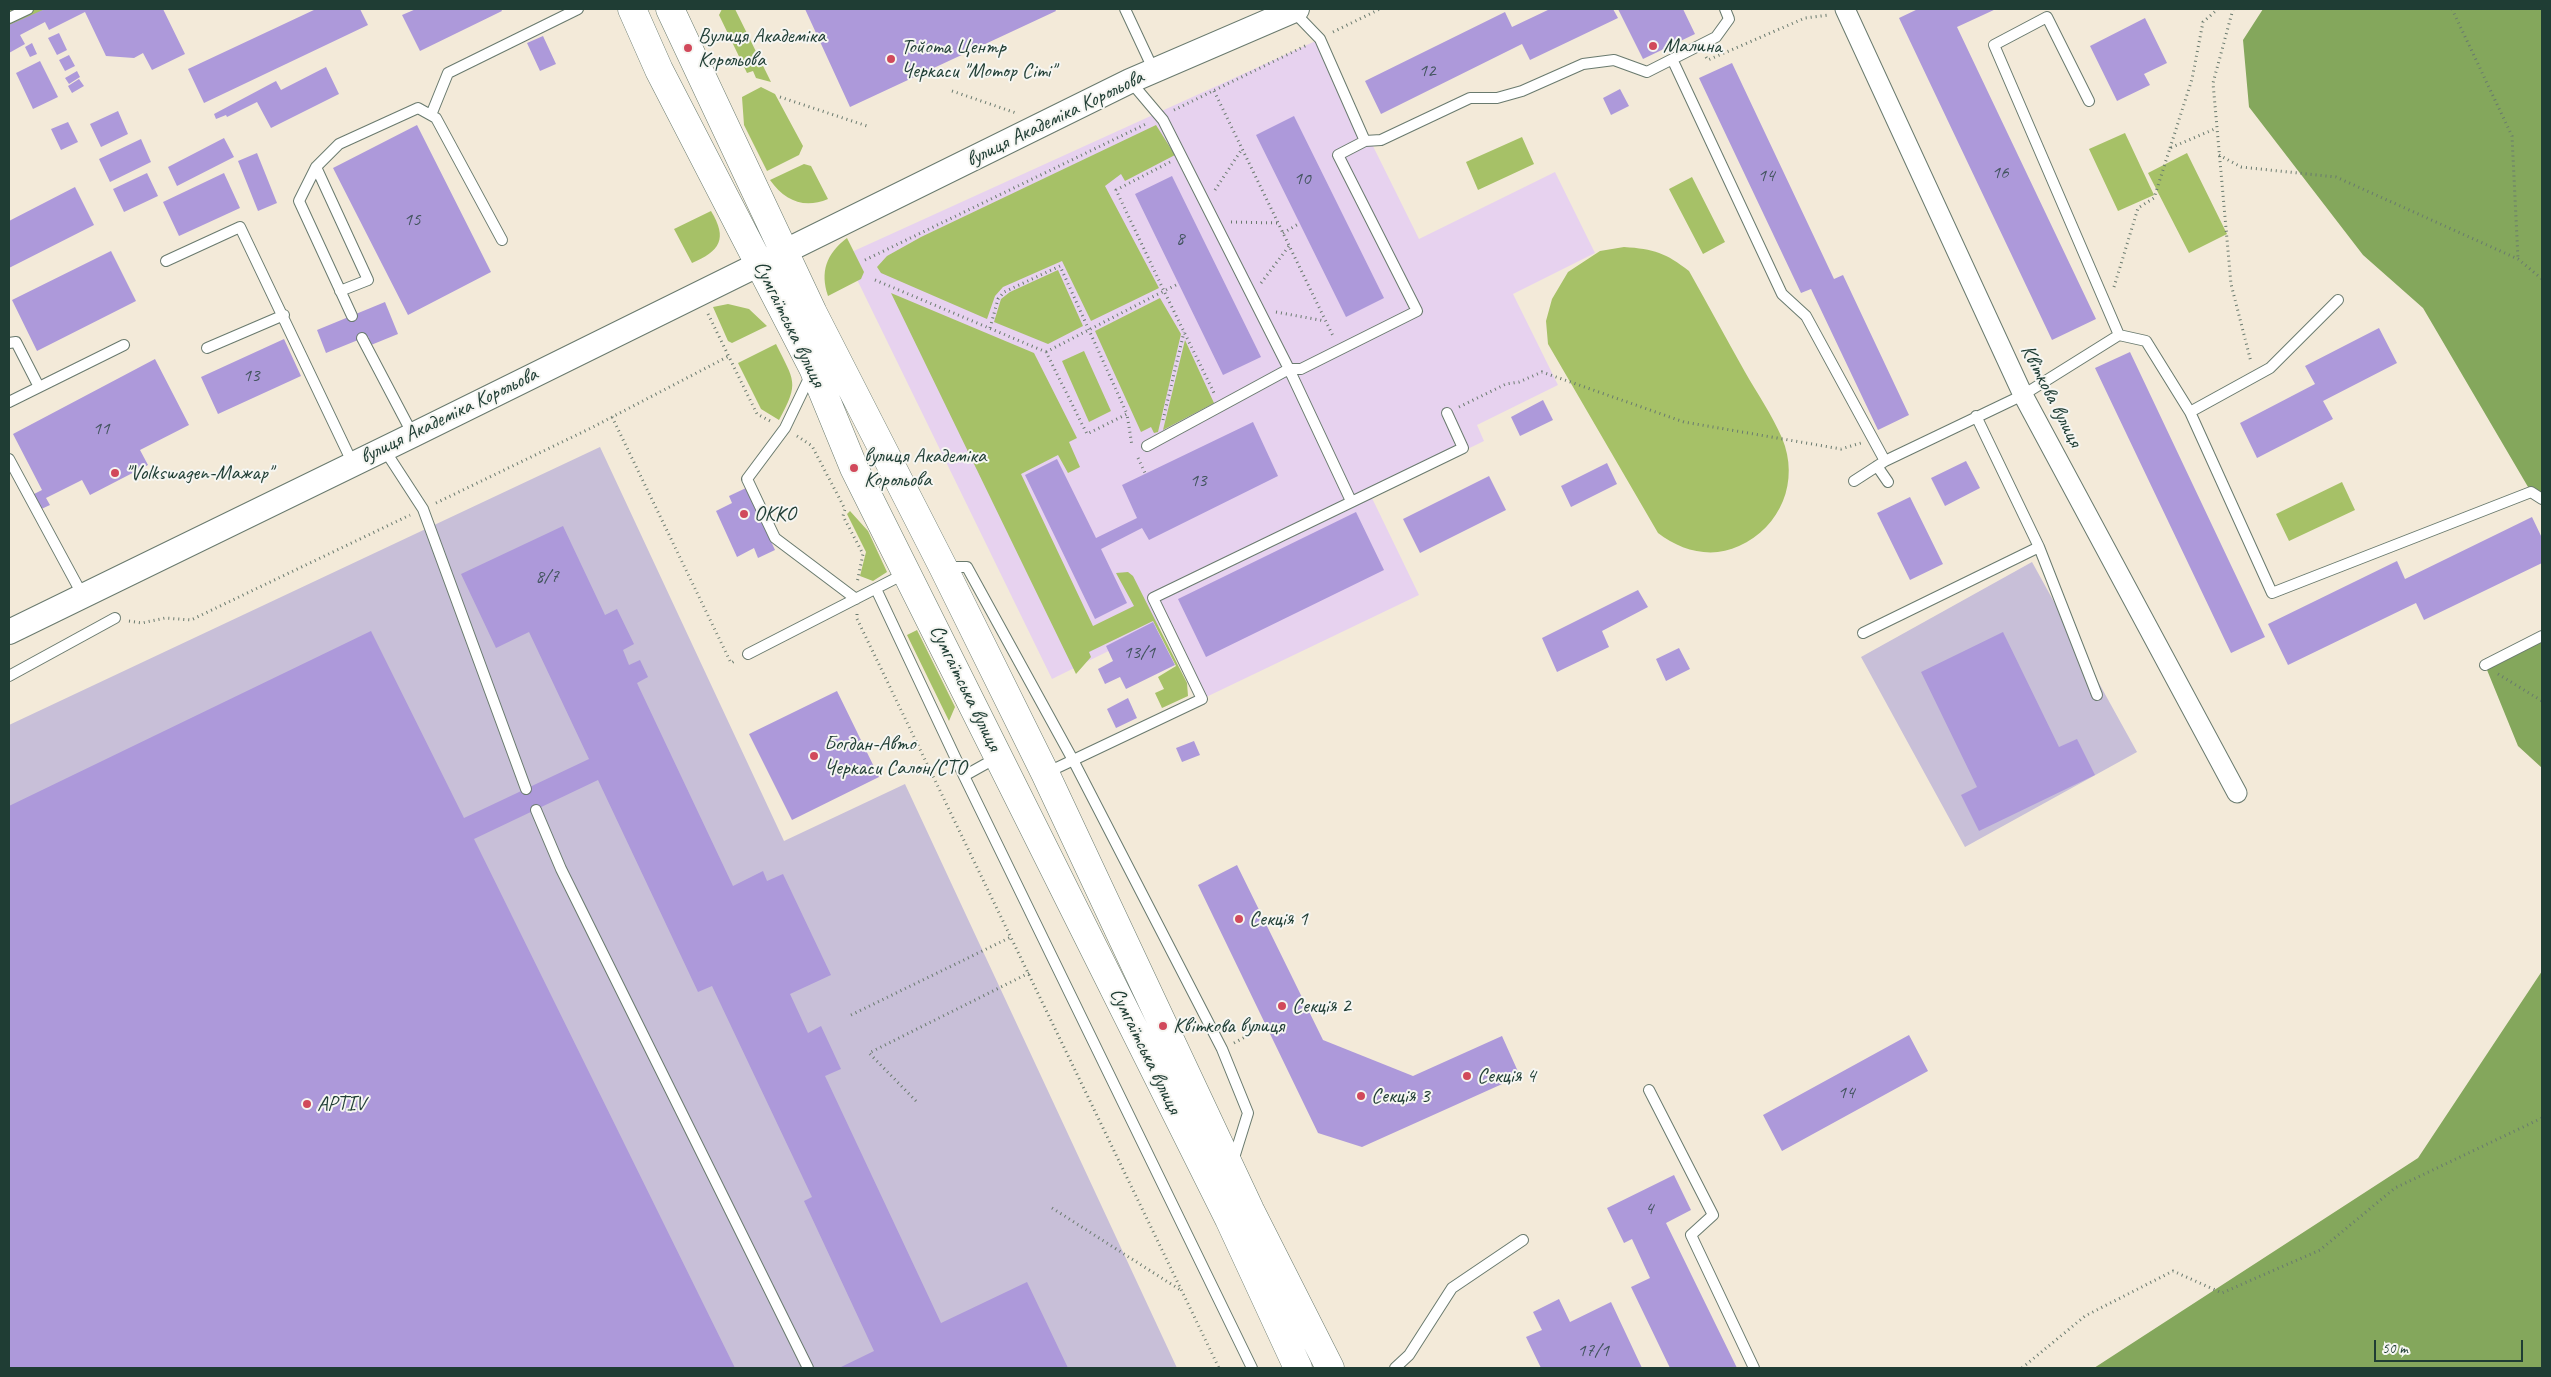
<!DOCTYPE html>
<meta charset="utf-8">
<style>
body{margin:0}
#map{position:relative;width:2551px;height:1377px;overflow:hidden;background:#f3ead9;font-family:Caveat,sans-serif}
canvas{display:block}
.frame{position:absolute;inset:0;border:10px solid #1f3d34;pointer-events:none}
.scale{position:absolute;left:2374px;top:1340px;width:149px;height:22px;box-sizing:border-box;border:2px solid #1f3d34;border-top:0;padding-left:6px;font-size:15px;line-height:18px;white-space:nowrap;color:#1f3d34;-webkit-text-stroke:4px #f6f6f2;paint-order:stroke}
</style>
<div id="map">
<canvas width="2551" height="1377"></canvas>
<div class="frame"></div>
<div class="scale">50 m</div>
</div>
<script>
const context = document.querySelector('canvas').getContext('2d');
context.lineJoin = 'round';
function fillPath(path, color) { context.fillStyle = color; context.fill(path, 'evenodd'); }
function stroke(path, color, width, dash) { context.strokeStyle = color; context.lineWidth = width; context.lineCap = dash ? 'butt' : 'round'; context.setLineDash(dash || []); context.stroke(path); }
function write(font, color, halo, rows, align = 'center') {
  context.font = font + ' Caveat,sans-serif'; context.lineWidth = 4; context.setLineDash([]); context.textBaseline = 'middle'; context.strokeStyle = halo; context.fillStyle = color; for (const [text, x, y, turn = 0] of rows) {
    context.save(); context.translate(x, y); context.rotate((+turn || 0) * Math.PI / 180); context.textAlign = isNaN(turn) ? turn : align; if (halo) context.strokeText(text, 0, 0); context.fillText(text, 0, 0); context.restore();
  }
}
fillPath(new Path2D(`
 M 1320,39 L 1419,239 L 1555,172 L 1595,253 L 1513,294 L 1558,385 L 1477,425 L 1484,441 L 1371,496 L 1419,595 L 1202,699 L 1165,623 L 1052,679 L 845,255 Z`), '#e7d2ef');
fillPath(new Path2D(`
 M 600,447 L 784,841 L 905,784 L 1177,1368 L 9,1368 L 9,725 Z
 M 2032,562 L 2137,752 L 1965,847 L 1861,657 Z`), '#c8bfd8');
fillPath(new Path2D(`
 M 9,9 L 46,9 L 9,27 Z
 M 722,9 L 735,9 L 771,82 L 756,78 L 753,71 L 747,73 L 719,15 Z
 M 761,87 L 775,94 L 803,146 L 799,155 L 767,171 L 744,125 L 742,97 Z
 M 1156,125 L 1175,155 L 1125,181 L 1121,174 L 1105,186 L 1159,288 L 1091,321 L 1062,261 L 1003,287 L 995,296 L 987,319 L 881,273 L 877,267 L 887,256 L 921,237 Z
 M 2125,133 L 2154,195 L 2118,211 L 2089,149 Z
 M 1522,137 L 1534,164 L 1478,190 L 1466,162 Z
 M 2187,153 L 2227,234 L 2189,253 L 2148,173 Z
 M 804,164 L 811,166 L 828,199 C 804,209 785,201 770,180 Z
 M 1692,177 L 1725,242 L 1703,254 L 1669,189 Z
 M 711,211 C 728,239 720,251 692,263 L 674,229 Z
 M 847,238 L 864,272 L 861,279 L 828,296 C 820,272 826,254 847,238 Z
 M 1624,247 C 1654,249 1666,253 1689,271 C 1708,305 1726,338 1745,372 C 1757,393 1772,415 1782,438 C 1800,481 1781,527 1739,546 C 1712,559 1681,551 1658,533 L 1548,344 L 1546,321 L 1552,299 L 1568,272 L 1600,251 Z
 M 1058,270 L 1083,326 L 1048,344 L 994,322 L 1001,299 L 1010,292 Z
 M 891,293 L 1034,353 L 1077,438 L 1069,442 L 1080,467 L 1068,473 L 1058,455 L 1021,474 L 1093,626 L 1134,606 L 1116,573 L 1128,572 L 1133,576 L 1187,683 L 1188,696 L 1162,708 L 1155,693 L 1164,689 L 1158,677 L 1176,666 L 1153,621 L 1089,652 L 1091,657 L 1076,674 Z
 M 1160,298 L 1181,334 L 1158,432 L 1154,433 L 1151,427 L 1141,432 L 1095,331 Z
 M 728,304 L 749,309 L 767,326 L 732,343 L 728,341 L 713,307 Z
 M 1185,340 L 1214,403 L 1163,430 Z
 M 776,344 C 794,381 800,382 779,420 L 761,409 L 738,363 Z
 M 1084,351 L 1111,411 L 1089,422 L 1062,361 Z
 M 2342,482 L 2355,510 L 2289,541 L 2276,514 Z
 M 850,511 L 868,531 L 887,572 L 873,581 L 860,576 L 866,552 L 847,514 Z
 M 917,630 L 955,707 L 949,721 L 907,635 Z`), '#a6c167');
fillPath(new Path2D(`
 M 2263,9 L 2542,9 L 2542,499 L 2531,492 L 2423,308 L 2363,255 L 2249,107 L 2243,40 Z
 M 2542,636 L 2542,768 L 2518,746 L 2485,665 Z
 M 2542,971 L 2542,1368 L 2094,1368 L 2418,1158 Z`), '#84a75c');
fillPath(new Path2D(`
 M 45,9 L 163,9 L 185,54 L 152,70 L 143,53 L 134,58 L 106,56 L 85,12 L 49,30 L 45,22 L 20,35 L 25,44 L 9,53 L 9,25 Z
 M 316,9 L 360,9 L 368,25 L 204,103 L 188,69 Z
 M 416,9 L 501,9 L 502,11 L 420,51 L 402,15 Z
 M 805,9 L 1055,9 L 1056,11 L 850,107 Z
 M 1550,9 L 1613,9 L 1618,18 L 1530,60 L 1522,44 L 1381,114 L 1365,81 L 1505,12 L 1512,27 Z
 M 1618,9 L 1683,9 L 1695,34 L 1643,59 Z
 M 1918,9 L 1996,9 L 1957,27 L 2096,319 L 2052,340 L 1899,18 Z
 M 2145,18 L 2167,63 L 2144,74 L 2150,85 L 2117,101 L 2090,46 Z
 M 59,33 L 67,50 L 57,55 L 48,38 Z
 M 543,36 L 556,64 L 540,71 L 527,43 Z
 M 32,43 L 37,54 L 30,57 L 25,47 Z
 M 69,55 L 75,66 L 65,71 L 59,60 Z
 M 40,61 L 58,97 L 33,109 L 16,73 Z
 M 1732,63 L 1834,279 L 1843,275 L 1909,415 L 1878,430 L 1811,289 L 1801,293 L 1699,78 Z
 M 326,67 L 339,94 L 271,128 L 257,102 L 227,117 L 226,115 L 216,119 L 214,114 L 276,81 L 281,90 Z
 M 77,71 L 80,77 L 69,84 L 65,78 Z
 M 79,79 L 84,86 L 72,93 L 68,86 Z
 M 1620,89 L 1629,106 L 1611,115 L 1603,98 Z
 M 118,111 L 128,134 L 101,147 L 90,124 Z
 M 1294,116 L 1384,298 L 1346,317 L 1256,135 Z
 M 68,122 L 78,142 L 61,150 L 51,129 Z
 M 417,125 L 491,272 L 408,315 L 333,168 Z
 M 224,138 L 234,157 L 177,186 L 168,167 Z
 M 141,139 L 151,162 L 110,182 L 99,159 Z
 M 257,153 L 277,203 L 258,211 L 238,161 Z
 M 147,173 L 158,196 L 124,212 L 113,189 Z
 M 224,173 L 240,208 L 179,236 L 163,202 Z
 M 1172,176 L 1261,357 L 1223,375 L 1135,194 Z
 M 75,187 L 94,225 L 9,268 L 9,221 Z
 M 111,251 L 136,301 L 37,351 L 12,300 Z
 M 385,302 L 398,334 L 371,345 L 368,336 L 326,353 L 317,330 Z
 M 2379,328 L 2397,363 L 2323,401 L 2333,419 L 2257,458 L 2240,423 L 2315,384 L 2305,366 Z
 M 284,339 L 301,376 L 218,414 L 201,377 Z
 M 2130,352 L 2265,637 L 2231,653 L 2095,368 Z
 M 155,359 L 189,425 L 140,450 L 148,465 L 90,495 L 82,480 L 46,498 L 50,505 L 37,511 L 30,496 L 42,490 L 13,434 Z
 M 1543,400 L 1553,420 L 1520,436 L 1511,417 Z
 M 1253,422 L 1278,476 L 1149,540 L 1142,528 L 1101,549 L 1127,603 L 1095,619 L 1025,475 L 1057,459 L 1096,538 L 1137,518 L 1122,485 Z
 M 1966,461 L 1980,488 L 1945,506 L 1931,478 Z
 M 1607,463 L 1617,484 L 1571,507 L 1561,486 Z
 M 1489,476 L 1506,510 L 1420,553 L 1403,519 Z
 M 746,488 L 775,550 L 758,558 L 754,548 L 737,557 L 716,511 L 732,503 L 729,496 Z
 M 1910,497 L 1943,564 L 1910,580 L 1877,513 Z
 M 1356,512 L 1384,570 L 1206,657 L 1178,599 Z
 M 2532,517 L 2542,538 L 2542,563 L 2424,620 L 2416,603 L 2288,665 L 2268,624 L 2397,561 L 2405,579 Z
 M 563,526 L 605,615 L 617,609 L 634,644 L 623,650 L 629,665 L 640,660 L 648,677 L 637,683 L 733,886 L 763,871 L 767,881 L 783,874 L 831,975 L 790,994 L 808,1033 L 821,1026 L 841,1069 L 825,1076 L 941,1323 L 1027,1282 L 1068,1368 L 839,1368 L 874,1351 L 804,1201 L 812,1197 L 712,986 L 698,992 L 598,780 L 474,839 L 735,1368 L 9,1368 L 9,806 L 371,631 L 464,818 L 589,759 L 529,632 L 496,648 L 461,574 Z
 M 1638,590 L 1648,607 L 1602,631 L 1609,647 L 1557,672 L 1542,638 Z
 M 1153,622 L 1175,665 L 1126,689 L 1120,677 L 1105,684 L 1098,669 L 1113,661 L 1106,646 Z
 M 2003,632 L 2059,747 L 2077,739 L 2095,775 L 1979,831 L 1961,795 L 1977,787 L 1921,672 Z
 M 1679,648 L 1690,669 L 1666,681 L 1656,659 Z
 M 837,691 L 879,777 L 792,820 L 749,734 Z
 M 1128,698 L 1137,718 L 1116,728 L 1107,709 Z
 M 1194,741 L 1200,755 L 1182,762 L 1176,748 Z
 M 1237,865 L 1323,1040 L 1413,1076 L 1502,1036 L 1520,1076 L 1362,1147 L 1318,1133 L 1198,885 Z
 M 1909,1035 L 1928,1071 L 1782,1151 L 1763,1115 Z
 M 1674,1175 L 1691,1210 L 1666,1223 L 1737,1368 L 1670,1368 L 1631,1287 L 1650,1278 L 1632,1239 L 1624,1243 L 1607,1208 Z
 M 1559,1299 L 1570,1322 L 1611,1302 L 1642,1368 L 1541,1368 L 1526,1337 L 1542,1330 L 1533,1312 Z`), '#ad99da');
const service = new Path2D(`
 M 1125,9 L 1154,71
 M 1293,11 L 1320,39 L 1365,141 L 1381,140 L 1470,98 L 1497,98 L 1522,91 L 1583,64 L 1614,60 L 1647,72 L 1716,37 L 1729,19 L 1725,9
 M 9,18 L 28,9
 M 1673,61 L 1782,294 L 1806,316 L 1885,461 L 2023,395 L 2119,335 L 1994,45 L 2047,17 L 2089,101
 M 1130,81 L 1163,120 L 1289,369 L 1351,501
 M 431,115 L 448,73 L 578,9
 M 316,167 L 368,280 L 340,291
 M 166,261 L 240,227 L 353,464
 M 352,316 L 299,201 L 316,167 L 339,144 L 418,108 L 436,118 L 502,240
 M 2119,335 L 2146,341 L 2190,412 L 2270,368 L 2338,300
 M 362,338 L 413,435
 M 9,343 L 16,342 L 39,387
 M 207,348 L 284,315
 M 811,374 L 785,428 L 747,479 L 775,538 L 856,599
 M 9,402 L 124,345
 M 2190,412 L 2272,593 L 2531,492 L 2542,499
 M 1976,416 L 2039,547 L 2097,695
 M 1147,446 L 1289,369 L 1301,369 L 1417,311 L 1338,155 L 1365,141
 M 384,449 L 423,509 L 526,789
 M 9,459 L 83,596
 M 1877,466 L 1888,482
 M 1854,481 L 1885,461
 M 944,567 L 967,567 L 1073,760 L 1222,1049 L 1248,1113 L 1233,1161
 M 876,589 L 964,776 L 1252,1368
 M 1863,633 L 2039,547
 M 748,654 L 906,573
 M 2485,665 L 2542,636
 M 9,676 L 115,618
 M 1046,773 L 1202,699 L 1153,598 L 1463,448 L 1447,413
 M 964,776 L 998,757
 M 536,810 L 561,869 L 808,1368
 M 1649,1090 L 1713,1215 L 1691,1235 L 1754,1368
 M 1395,1368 L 1409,1355 L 1452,1288 L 1523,1240`);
const minor = new Path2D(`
 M 1845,9 L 2023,395 L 2237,793`);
const tertiary = new Path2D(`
 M 9,632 L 413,435 L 1130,81 L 1297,9`);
const primary = new Path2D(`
 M 632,9 L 659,70 L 813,368 L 854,468 L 1229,1219 L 1298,1368
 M 670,9 L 813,313 L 943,567 L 1045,773 L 1250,1210 L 1330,1368`);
stroke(service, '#697a6e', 12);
stroke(minor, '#697a6e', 21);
stroke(tertiary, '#697a6e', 26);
stroke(primary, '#697a6e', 29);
stroke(new Path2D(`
 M 2233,9 L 2213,83 L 2231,284 L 2251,362
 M 2452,9 L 2512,136 L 2518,259
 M 1333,32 L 1380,9
 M 1706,57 L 1708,60 L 1805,18 L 1829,15
 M 952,91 L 1016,113
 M 1214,91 L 1334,338
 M 780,97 L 870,127
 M 1174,110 L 1307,45
 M 2170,148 L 2192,79 L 2203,22 L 2218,9
 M 2219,155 L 2241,167 L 2336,177 L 2518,259 L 2542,279
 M 1170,162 L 1116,190 L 1164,291 L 1178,284
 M 1215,190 L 1242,149
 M 1231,222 L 1278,223
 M 1283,233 L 1300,223
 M 865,260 L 1148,123
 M 875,280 L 1046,352 L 1087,434 L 1127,414 L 1132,446
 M 1261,283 L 1289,246
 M 2114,287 L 2138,208 L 2154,198 L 2170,148 L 2217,128
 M 1276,312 L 1325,321
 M 708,314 L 757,414 L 772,422
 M 990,328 L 998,299 L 1004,292 L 1060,266 L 1127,414
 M 1046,352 L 1164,291 L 1215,395
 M 1459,407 L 1506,384 L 1519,382 L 1542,372 L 1684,422 L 1841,449 L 1861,443
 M 612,417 L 731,663 L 737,660
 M 1163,420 L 1184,332
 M 797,436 L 812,446 L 845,509 L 843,516 L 863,554 L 857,583
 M 1138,458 L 1146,475
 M 436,503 L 591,428 L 729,356
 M 857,614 L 857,619 L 1219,1368
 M 129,621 L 142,623 L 165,618 L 191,620 L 410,515
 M 2498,674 L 2542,701
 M 851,1015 L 1011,937
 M 1234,1043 L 1245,1037
 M 916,1101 L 869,1053 L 1029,973
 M 1052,1208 L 1182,1291
 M 2022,1368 L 2085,1316 L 2173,1271 L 2222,1293 L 2320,1250 L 2395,1188 L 2542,1118`), '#697a6e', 3, [1, 4]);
stroke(service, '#fff', 10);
stroke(minor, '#fff', 19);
stroke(tertiary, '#fff', 24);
stroke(primary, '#fff', 28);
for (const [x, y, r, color] of [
 [1653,46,5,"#d1495b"],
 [688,48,5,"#d1495b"],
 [891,59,5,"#d1495b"],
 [854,468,5,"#d1495b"],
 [115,473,5,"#d1495b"],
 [744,514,5,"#d1495b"],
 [814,756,5,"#d1495b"],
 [1239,919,5,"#d1495b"],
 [1282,1006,5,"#d1495b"],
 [1163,1026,5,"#d1495b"],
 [1467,1076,5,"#d1495b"],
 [1361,1096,5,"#d1495b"],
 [307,1104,5,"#d1495b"]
]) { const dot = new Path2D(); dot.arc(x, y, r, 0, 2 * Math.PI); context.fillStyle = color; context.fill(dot); stroke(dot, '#f6f6f2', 2); }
write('19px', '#42545e', null, [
 ["12",1427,71],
 ["16",2000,173],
 ["14",1766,176],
 ["10",1302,179],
 ["15",412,220],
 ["8",1180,239],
 ["13",251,376],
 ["11",101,429],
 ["13",1198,481],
 ["8/7",547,577],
 ["13/1",1139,653],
 ["14",1846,1093],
 ["4",1649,1209],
 ["17/1",1593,1351]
]);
write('21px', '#1f3d34', '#f6f6f2', [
 ["Вулиця Академіка",698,36],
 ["Корольова",698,60],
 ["Малина",1663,46],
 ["Тойота Центр",901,47],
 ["Черкаси \"Мотор Сіті\"",901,71],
 ["вулиця Академіка",864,456],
 ["Корольова",864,480],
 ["\"Volkswagen-Мажар\"",125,473],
 ["ОККО",754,514],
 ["Богдан-Авто",824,744],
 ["Черкаси Салон/СТО",824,768],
 ["Секція 1",1249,919],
 ["Секція 2",1292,1006],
 ["Квіткова вулиця",1173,1026],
 ["Секція 4",1477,1076],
 ["Секція 3",1371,1096],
 ["APTIV",317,1104]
], 'left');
write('21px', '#1f3d34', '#f6f6f2', [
 ["вулиця Академіка Корольова",1055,119,-26],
 ["Сумгаїтська вулиця",789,324,64],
 ["Квіткова вулиця",2051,396,63],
 ["вулиця Академіка Корольова",449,416,-26],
 ["Сумгаїтська вулиця",965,688,64],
 ["Сумгаїтська вулиця",1145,1051,64]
]);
</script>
